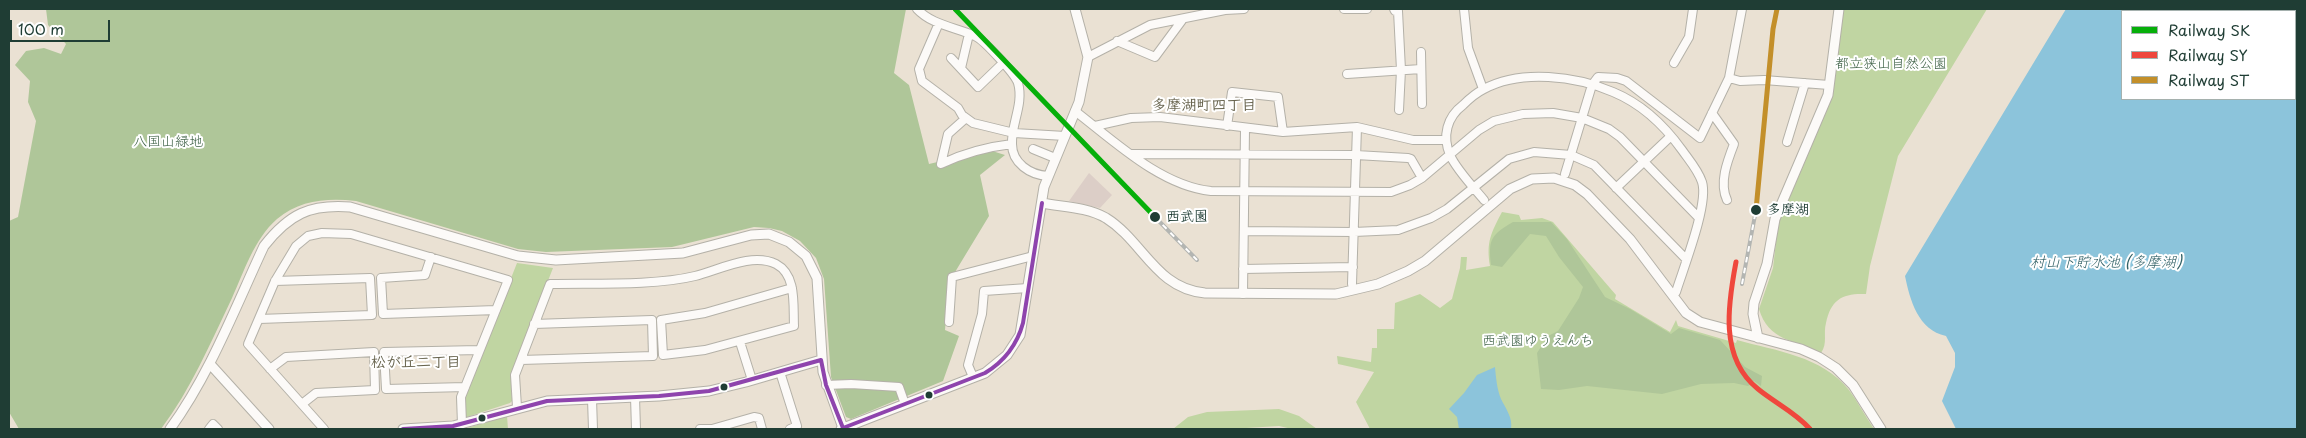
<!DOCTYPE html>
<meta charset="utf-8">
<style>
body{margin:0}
#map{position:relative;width:2306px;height:438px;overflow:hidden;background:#eae1d3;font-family:"Playpen Sans",sans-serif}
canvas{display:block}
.frame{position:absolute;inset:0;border:10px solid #1f3d34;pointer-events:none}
.legend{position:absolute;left:2121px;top:10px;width:175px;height:90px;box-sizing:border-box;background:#fff;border:1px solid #a5b1ae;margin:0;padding:6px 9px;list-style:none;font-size:15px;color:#1f3d34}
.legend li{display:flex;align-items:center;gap:10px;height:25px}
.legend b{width:25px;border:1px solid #a5b1ae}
.scale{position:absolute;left:10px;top:20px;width:100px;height:22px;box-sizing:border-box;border:2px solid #1f3d34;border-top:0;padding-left:6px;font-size:15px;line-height:18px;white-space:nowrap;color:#1f3d34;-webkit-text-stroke:4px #fff;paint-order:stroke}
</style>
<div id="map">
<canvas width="2306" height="438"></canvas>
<div class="frame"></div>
<ul class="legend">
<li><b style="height:6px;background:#06af0a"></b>Railway SK</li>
<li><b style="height:6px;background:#ef473d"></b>Railway SY</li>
<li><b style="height:6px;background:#c38f2a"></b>Railway ST</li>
</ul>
<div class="scale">100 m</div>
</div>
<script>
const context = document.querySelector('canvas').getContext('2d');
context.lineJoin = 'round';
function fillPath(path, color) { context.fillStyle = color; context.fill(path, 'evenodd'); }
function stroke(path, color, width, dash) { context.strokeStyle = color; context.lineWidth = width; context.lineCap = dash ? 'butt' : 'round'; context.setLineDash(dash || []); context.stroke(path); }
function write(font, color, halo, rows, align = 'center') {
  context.font = font + ' "Playpen Sans","Klee One",sans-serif'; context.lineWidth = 4; context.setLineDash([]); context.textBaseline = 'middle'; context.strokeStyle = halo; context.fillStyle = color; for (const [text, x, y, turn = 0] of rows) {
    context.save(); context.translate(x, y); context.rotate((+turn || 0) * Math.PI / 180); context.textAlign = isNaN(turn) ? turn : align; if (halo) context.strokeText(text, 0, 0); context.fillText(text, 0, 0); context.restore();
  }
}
fillPath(new Path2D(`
 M 1089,173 L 1112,195 L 1100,208 L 1069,201 Z`), '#dccec7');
fillPath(new Path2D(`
 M 1843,9 L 1987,9 L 1898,156 L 1870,266 L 1866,294 C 1843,293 1831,299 1826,323 C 1823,334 1828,343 1821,353 C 1795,340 1768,341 1759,309 L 1773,268 L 1779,215 L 1832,96 Z
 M 1502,212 L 1519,215 L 1521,220 L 1542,218 L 1553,222 L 1616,295 L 1615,299 L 1670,332 L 1676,320 L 1678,326 L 1736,343 L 1737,340 C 1776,351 1822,356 1849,390 C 1858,402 1865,416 1874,429 L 1370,429 L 1356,402 L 1374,372 L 1338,364 L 1337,356 L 1371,362 L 1372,348 L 1377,348 L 1377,329 L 1394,329 L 1395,303 L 1420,294 L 1440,308 L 1452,299 L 1460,268 L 1461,257 L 1467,257 L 1466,270 L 1490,266 C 1486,242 1491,233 1502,212 Z
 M 517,263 L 553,268 L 511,375 L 512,401 L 510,403 L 464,418 L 464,397 Z
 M 1279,409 L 1299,416 L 1317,429 L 1292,429 L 1279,426 L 1230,429 L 1173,429 L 1188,417 L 1207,412 Z
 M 507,416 L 508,429 L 464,429 Z`), '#c0d5a2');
fillPath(new Path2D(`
 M 46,9 L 906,9 L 894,73 L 909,85 L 929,164 L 989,150 L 1005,155 L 980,175 L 989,216 L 949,282 L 945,330 L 959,336 L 943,381 L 851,419 L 846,417 L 831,377 L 824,279 L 816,258 L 800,241 L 782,231 L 769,228 L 754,227 L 672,247 L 546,252 L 518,249 L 356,201 C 327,198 300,200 277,219 C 254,239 244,272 232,298 C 210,344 191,389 161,429 L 19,429 L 9,412 L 9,221 L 18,217 L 36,121 L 28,102 L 30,81 L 15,65 L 26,51 L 44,48 L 61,54 L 66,44 L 48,25 Z
 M 1513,222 L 1551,222 L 1567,239 L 1605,297 L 1630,309 L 1671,334 L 1679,328 L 1720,340 L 1745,367 L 1762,376 L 1761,386 L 1754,381 L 1748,386 L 1734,383 L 1701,384 L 1662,394 L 1587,386 L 1559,390 L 1541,389 L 1537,353 L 1548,336 L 1558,331 L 1579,298 L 1583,287 L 1559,257 L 1546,236 L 1530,234 L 1502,267 L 1491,265 C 1488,239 1491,235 1513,222 Z`), '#afc699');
fillPath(new Path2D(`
 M 2066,9 L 2297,9 L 2297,429 L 1956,429 L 1942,401 L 1955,367 L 1955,353 L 1946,336 C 1918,330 1910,300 1905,276 ZM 2122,11 L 2295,11 L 2295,99 L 2122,99 Z
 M 1495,367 C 1496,378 1497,389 1501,399 C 1506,409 1513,418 1511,429 L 1459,429 L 1457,417 L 1449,409 L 1464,393 L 1477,375 Z`), '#8cc4db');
const minor = new Path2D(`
 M 917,9 C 932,25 955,27 975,36 C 984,40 1015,74 1018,83 C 1024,104 1011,124 1012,144 C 1012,163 1030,175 1048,176
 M 1344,9 L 1367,9
 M 1394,9 L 1395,11 L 1398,11 L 1401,70 L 1399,110
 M 1464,9 L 1468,48 L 1483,89
 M 939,23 L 919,69 L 922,81 L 958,108 L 962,115 L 973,123 L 1014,133 L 1065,136
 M 1117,41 L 1155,57 L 1183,19
 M 1421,52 L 1422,104
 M 1088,57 L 1150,25 L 1225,10 L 1244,9
 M 951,58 L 978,87 L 1003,63
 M 1674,63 L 1689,37 L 1693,9
 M 961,68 L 969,34
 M 1347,74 L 1421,69
 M 1729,78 L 1740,81 L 1764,80 L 1829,85
 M 1075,111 C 1114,141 1161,186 1211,191 L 1391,192 L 1410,185 L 1422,178 L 1479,130 L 1494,121 L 1523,114 L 1553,113 L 1582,118 L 1609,129 L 1620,137 L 1699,218
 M 1712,113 L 1734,144 C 1727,162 1719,183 1727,200
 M 966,118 L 948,134 L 941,164 C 964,153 986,147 1012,144
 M 1095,126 L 1131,118 L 1160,117 L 1283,132 L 1357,127 L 1413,140 L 1446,140
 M 1227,126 L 1232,92 L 1278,97 L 1283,132
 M 1787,142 L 1805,83
 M 1033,149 L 1055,158
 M 1132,154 L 1356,155 L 1408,158 L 1411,159 L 1422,178
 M 1565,174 L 1592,85 L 1598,77 L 1617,78 L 1626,81 L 1700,138 L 1729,78 L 1742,9
 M 1616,188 L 1671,136
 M 1484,200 C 1474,188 1456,169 1450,155 C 1442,136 1447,117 1463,105 C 1469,99 1476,93 1484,89 C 1521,69 1576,76 1613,92 C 1642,104 1664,125 1682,150 C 1689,160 1698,170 1702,182 C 1709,204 1683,269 1676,292
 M 1244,231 L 1354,232 L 1398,230 L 1431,218 L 1447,209 L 1509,159 L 1534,152 L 1571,155 L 1594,165 L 1686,259
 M 431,257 L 425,275 L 381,278 L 383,314 L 496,310
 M 1243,269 L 1353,267
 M 1352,284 L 1357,127
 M 1243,294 L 1245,129
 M 259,319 L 372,315 L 370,278 L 275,281
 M 949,322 L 952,277 L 1033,256
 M 740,342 L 752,380
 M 521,360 L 653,356 L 652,320 L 534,324
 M 270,369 L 286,357 L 374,352 L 375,390 L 316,393 L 302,404
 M 780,372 L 797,426 L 790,429
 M 973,377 L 968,365 L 982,314 L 984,291 L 1028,288
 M 826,385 L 851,384 L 899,387 L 905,404
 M 465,387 L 386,389 L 384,352 L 479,350
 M 635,397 L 636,429
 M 592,399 L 593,429
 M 517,407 L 515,375 L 550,284 C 593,283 654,286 695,276 C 719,270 752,252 776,264 C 797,275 793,305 794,326 L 705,350 L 663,355 L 661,320 L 705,313 L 792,288
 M 209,429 L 213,424 L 218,429
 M 324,429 L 248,344 L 275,281 L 296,246 L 308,236 L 322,233 L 351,234 L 508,280 L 461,397 L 462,424
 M 700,429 L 712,429 L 754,417 L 759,418 L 762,429`);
const tertiary = new Path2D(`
 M 1042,203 C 1063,207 1087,207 1106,218 C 1143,241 1156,289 1205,293 L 1336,294 L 1378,284 L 1408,271 L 1425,261 L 1510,189 L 1532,179 L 1554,178 L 1575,185 L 1587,194 L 1630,239 L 1686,313 L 1700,322 L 1801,349 L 1819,357 L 1836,368 L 1853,385 L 1881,429
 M 1758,338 L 1753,314 L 1754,303 L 1767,264 L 1775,219 L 1828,95 L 1839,9
 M 210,364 L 269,429
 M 170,429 C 210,374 235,308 264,246 C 289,214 310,204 350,207 L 518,256 L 556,260 L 683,253 L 751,235 L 769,234 L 789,242 L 806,256 L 817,278 L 823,372 L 843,428
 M 403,429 L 453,426 L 547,401 L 659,396 L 709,391 L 746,382 L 821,360
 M 841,429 L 985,373 L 1007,355 L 1020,335 L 1044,187 L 1079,102 L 1088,57 L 1075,9`);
stroke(minor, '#b4b1a8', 10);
stroke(tertiary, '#b4b1a8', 11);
stroke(minor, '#fcfaf8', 8);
stroke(tertiary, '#fcfaf8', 9);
const rail = new Path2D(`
 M 1155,217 L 1197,260
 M 1742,284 L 1756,210`);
stroke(rail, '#b3b5b2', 4);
stroke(rail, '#fff', 2, [5.5]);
stroke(new Path2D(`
 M 821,360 L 826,385 L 843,428
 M 843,428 L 985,373 C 1005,361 1017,345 1023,323 L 1042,203
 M 403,429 L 453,426 L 547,401 L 659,396 L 709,391 L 821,360`), '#8e44ad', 4);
stroke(new Path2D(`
 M 955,9 L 1155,217`), '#06af0a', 5);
stroke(new Path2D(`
 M 1736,262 C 1728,304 1719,358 1758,389 C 1775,403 1795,412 1810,429`), '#ef473d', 5);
stroke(new Path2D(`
 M 1756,210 L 1773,29 L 1777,9`), '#c38f2a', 5);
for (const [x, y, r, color] of [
 [1756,210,6,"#1f3d34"],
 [1155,217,6,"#1f3d34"],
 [724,387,4.5,"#1f3d34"],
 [929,395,4.5,"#1f3d34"],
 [482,418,4.5,"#1f3d34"]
]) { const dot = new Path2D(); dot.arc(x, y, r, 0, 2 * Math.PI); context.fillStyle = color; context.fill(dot); stroke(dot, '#fff', 2); }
write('14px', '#3e6146', '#fff', [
 ["都立狭山自然公園",1891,64],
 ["八国山緑地",168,142],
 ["西武園ゆうえんち",1538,341]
]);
write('bold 14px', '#1f3d34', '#fff', [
 ["多摩湖",1767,210],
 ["西武園",1166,217]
], 'left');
write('bold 15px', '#67634d', '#fff', [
 ["多摩湖町四丁目",1204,106],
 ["松が丘二丁目",416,363]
]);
write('italic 15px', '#336267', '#fff', [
 ["村山下貯水池 (多摩湖)",2106,263]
]);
</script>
